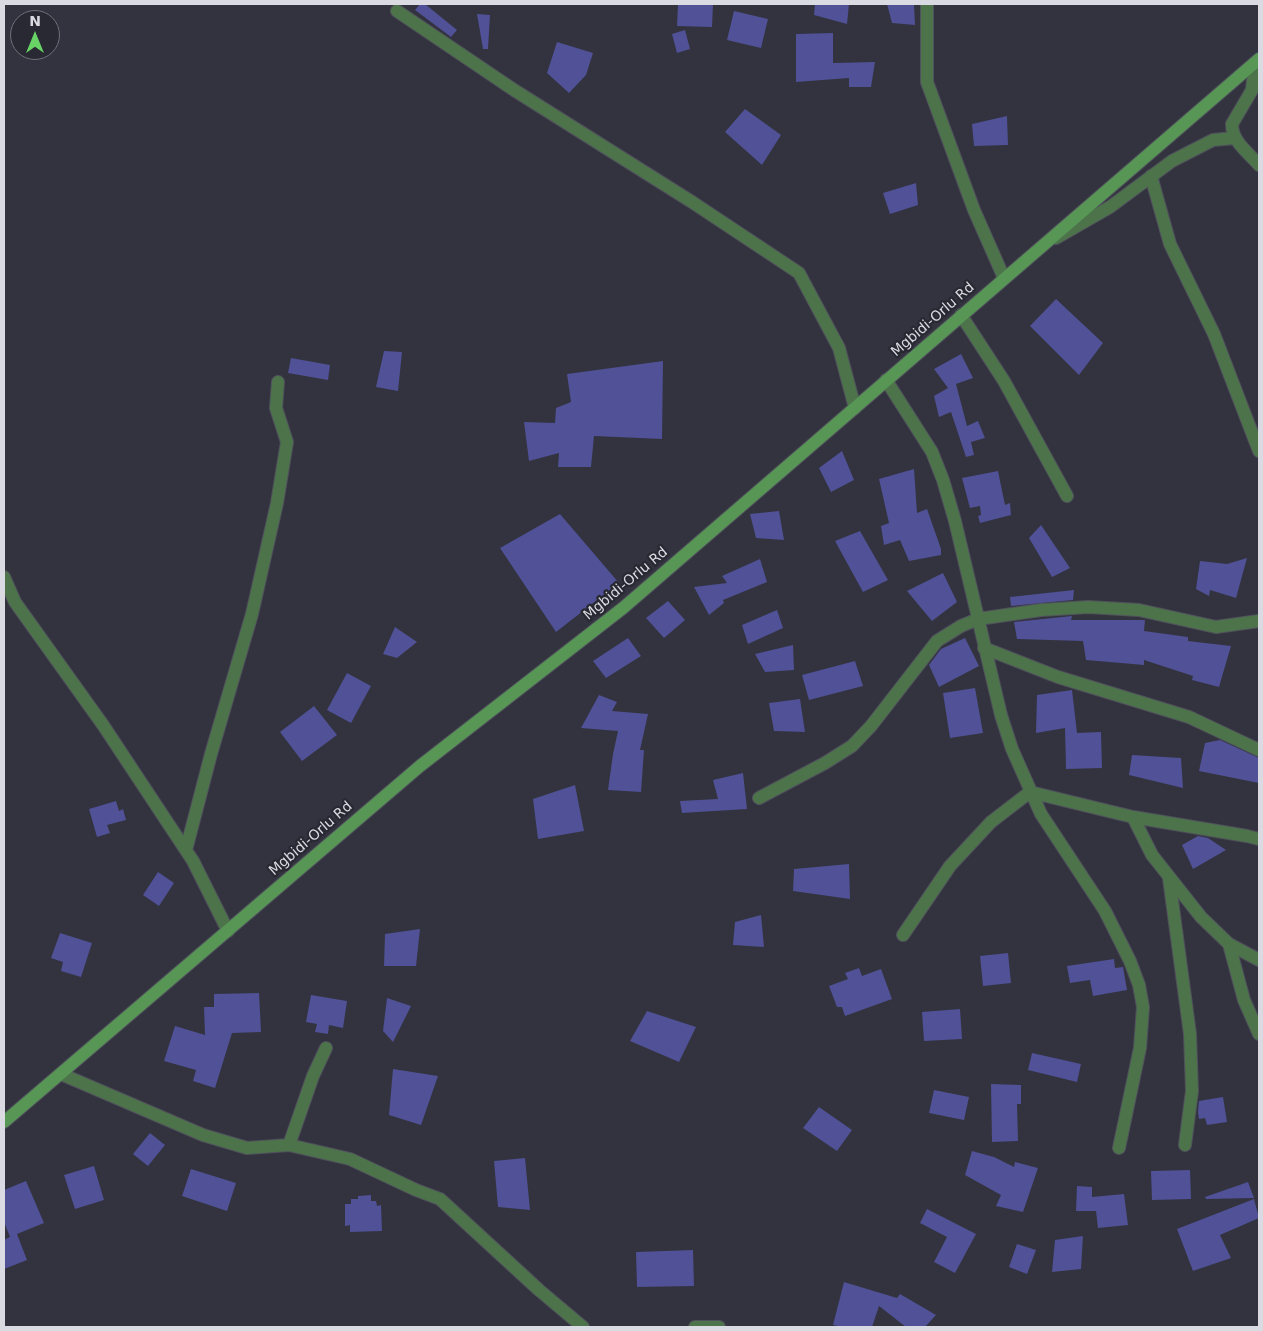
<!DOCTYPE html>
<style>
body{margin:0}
#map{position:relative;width:1263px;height:1331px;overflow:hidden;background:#32333e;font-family:"DejaVu Sans",sans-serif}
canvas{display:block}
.frame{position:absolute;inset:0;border:5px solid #dadbe2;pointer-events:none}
.north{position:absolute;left:10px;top:10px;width:50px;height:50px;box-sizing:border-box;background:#282933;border:1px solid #6f7079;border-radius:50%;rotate:0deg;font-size:14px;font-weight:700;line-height:20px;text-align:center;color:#dadbe2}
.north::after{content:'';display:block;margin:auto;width:18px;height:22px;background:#67d465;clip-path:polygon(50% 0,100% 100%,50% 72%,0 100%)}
</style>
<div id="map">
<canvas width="1263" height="1331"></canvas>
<div class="frame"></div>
<div class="north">N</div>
</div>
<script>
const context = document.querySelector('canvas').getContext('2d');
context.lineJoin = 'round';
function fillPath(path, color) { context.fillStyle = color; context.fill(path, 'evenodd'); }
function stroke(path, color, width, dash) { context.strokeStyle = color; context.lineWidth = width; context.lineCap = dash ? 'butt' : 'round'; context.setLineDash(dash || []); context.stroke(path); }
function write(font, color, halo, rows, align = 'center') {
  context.font = font + ' "DejaVu Sans",sans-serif'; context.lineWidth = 4.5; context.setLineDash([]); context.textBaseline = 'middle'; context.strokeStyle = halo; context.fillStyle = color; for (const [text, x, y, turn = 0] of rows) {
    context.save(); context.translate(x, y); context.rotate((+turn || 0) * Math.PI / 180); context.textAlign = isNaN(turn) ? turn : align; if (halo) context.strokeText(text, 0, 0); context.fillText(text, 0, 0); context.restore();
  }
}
fillPath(new Path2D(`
 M 420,4 L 425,4 L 457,30 L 451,37 L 415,10 Z
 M 678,4 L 713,4 L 712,27 L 677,26 Z
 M 815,4 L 849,4 L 847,24 L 814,15 Z
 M 887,4 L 914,4 L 915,25 L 892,23 Z
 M 734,11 L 768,19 L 761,48 L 727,40 Z
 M 477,14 L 490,15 L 488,49 L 483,49 Z
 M 685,30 L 690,49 L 677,53 L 672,34 Z
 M 833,33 L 833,63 L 875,62 L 871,87 L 849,87 L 849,78 L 796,82 L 796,34 Z
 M 557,42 L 593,53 L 586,75 L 569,93 L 547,73 Z
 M 745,109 L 781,135 L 762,165 L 725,132 Z
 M 1007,116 L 1008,145 L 974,146 L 972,124 Z
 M 916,183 L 918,205 L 890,214 L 883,193 Z
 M 1056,299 L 1103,343 L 1079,375 L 1030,326 Z
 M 384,351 L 402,352 L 398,391 L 376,387 Z
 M 961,354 L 973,378 L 956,384 L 967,426 L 978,421 L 985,438 L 971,442 L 974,455 L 966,457 L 951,412 L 939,417 L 934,396 L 948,388 L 934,369 Z
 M 291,358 L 330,365 L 328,380 L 288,373 Z
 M 663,361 L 662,439 L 594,436 L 591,467 L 558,467 L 559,453 L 529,461 L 524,422 L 555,423 L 556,408 L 571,402 L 567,374 Z
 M 842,451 L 854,480 L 831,492 L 819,468 Z
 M 914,469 L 917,513 L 927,509 L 941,549 L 941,555 L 909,561 L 900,540 L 884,545 L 881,526 L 889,523 L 879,479 Z
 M 998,471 L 1005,505 L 1010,503 L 1011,515 L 980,523 L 978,516 L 981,515 L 980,506 L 970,508 L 962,478 Z
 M 779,511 L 784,540 L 756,538 L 750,514 Z
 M 560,514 L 619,583 L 556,632 L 500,548 Z
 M 1041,525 L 1070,568 L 1052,577 L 1029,538 Z
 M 860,531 L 888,580 L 863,592 L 835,541 Z
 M 1247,558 L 1236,598 L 1210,590 L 1209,596 L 1196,589 L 1200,561 L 1227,564 Z
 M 760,559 L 767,582 L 723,600 L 724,603 L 709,615 L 694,587 L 727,583 L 722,576 Z
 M 943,573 L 957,602 L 932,621 L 907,591 Z
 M 1074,590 L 1073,600 L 1011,606 L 1010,597 Z
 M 668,601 L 685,620 L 664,638 L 646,618 Z
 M 777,610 L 783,628 L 748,644 L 742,625 Z
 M 1072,616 L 1071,620 L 1145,620 L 1144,631 L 1188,637 L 1188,641 L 1231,646 L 1219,687 L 1192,680 L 1193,676 L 1144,660 L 1144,665 L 1086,660 L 1083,641 L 1017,639 L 1014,622 Z
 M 395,627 L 417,642 L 397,658 L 383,654 Z
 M 628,638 L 641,656 L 606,678 L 593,661 Z
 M 965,638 L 979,666 L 939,687 L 929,665 L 941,649 Z
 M 793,645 L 794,670 L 765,672 L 755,654 Z
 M 855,661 L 863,686 L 809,700 L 802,675 Z
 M 347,673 L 371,686 L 351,723 L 327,710 Z
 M 975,688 L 983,733 L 950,738 L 943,693 Z
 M 1072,690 L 1077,733 L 1101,732 L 1102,768 L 1066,769 L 1065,728 L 1036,733 L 1037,695 Z
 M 599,695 L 617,702 L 612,711 L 648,714 L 640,750 L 644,750 L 641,792 L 608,790 L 613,754 L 618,731 L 581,728 Z
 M 800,699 L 805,732 L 774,731 L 769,703 Z
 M 314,706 L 337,735 L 302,761 L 280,732 Z
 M 1220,740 L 1259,758 L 1259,783 L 1199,771 L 1205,743 Z
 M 1132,755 L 1181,758 L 1183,788 L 1129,775 Z
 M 743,773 L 747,809 L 682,813 L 680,801 L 718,799 L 713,780 Z
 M 575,785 L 584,831 L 538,839 L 533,799 Z
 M 116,801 L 119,811 L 123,809 L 126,820 L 107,825 L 110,833 L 97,837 L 89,809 Z
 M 1198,836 L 1208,838 L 1226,850 L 1193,869 L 1182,845 Z
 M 849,864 L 850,899 L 793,891 L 794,869 Z
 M 158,872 L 174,883 L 159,906 L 143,895 Z
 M 761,915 L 764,947 L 733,945 L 735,922 Z
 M 420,929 L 416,966 L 384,966 L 385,934 Z
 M 60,933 L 92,943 L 81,977 L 61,971 L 63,962 L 51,958 Z
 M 1008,953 L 1011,983 L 983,986 L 980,956 Z
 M 1114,959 L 1115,968 L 1123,967 L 1127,990 L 1093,996 L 1090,980 L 1070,983 L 1067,966 Z
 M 859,968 L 862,976 L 881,969 L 892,999 L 845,1016 L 842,1007 L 837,1007 L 829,986 L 848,979 L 845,973 Z
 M 259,993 L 261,1032 L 232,1033 L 215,1088 L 193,1081 L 196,1070 L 164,1061 L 175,1026 L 205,1035 L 204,1007 L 214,1007 L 214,994 Z
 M 311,995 L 347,1001 L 343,1028 L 329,1025 L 328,1034 L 315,1032 L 317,1024 L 306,1022 Z
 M 387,998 L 411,1006 L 393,1042 L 383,1031 Z
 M 960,1009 L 962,1039 L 924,1041 L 922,1012 Z
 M 647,1011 L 696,1027 L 679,1062 L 630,1041 Z
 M 1032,1053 L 1081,1064 L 1077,1082 L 1028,1070 Z
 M 393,1069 L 438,1076 L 421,1125 L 389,1115 Z
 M 991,1084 L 1021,1085 L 1021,1104 L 1017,1104 L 1018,1141 L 992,1142 Z
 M 934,1090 L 969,1097 L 964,1120 L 929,1113 Z
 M 1223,1097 L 1227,1122 L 1207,1125 L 1205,1118 L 1199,1119 L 1198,1112 L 1199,1101 Z
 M 819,1107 L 852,1130 L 837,1151 L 803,1128 Z
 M 150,1133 L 165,1145 L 148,1166 L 133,1154 Z
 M 972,1151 L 994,1157 L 1014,1167 L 1015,1162 L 1038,1168 L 1023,1212 L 996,1206 L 1001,1195 L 965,1175 Z
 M 525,1158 L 530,1210 L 498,1207 L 494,1161 Z
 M 94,1166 L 104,1200 L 75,1209 L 64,1175 Z
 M 191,1169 L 236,1183 L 227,1211 L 182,1196 Z
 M 1190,1170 L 1191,1199 L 1152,1200 L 1151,1171 Z
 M 26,1181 L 44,1223 L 17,1234 L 27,1260 L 4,1269 L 4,1240 L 10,1237 L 4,1222 L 4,1190 Z
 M 1248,1182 L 1254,1198 L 1206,1199 L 1205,1197 Z
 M 1077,1186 L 1092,1187 L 1092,1197 L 1124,1194 L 1128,1225 L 1098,1228 L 1096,1211 L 1076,1211 Z
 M 371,1195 L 371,1201 L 376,1201 L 377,1206 L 381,1205 L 382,1231 L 350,1232 L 350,1225 L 345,1226 L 345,1204 L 351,1204 L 351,1199 L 358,1199 L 358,1196 Z
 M 1254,1199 L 1259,1218 L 1220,1235 L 1231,1258 L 1193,1271 L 1177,1229 Z
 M 927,1209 L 976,1234 L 955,1273 L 934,1262 L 947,1237 L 920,1223 Z
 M 1083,1236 L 1081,1269 L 1052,1272 L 1055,1240 Z
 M 1017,1244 L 1036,1250 L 1027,1274 L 1009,1267 Z
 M 693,1250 L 694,1286 L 637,1287 L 636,1252 Z
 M 844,1282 L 897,1298 L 900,1294 L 936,1315 L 925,1327 L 906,1327 L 879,1306 L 872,1327 L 843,1327 L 833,1325 Z`), '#505196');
const street = new Path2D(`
 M 927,4 L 927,82 L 974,210 L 1004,278
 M 397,11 L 514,90 L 692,202 L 799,273 L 839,348 L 855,408
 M 1255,63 L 1252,90 L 1232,124 C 1232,142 1248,152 1259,165
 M 1151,176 L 1170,244 L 1214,334 L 1259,451
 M 1056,238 L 1110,207 L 1172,161 L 1213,140 L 1234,138
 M 961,315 L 1004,381 L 1067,496
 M 886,380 L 932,452 L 943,480 L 955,521 L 1001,715 L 1012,749 L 1041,814 L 1105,911 L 1130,961 L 1139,985 L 1143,1007 L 1140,1048 L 1119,1148
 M 4,577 L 15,602 L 103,725 L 193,861 L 228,931
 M 984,648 L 1058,677 L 1189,717 L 1259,750
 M 759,798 L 825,763 L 852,746 L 871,726 L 937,641 L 961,626 L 978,619 L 1041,610 L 1088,607 L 1139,610 L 1216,627 L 1259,621
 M 1133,817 L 1152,855 L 1201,917 L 1229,944 L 1259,960
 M 186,850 L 211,754 L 252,614 L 277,503 L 287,442 L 276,408 L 278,382
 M 1169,878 L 1190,1034 L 1192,1091 L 1185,1145
 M 903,935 L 950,866 L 991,822 L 1030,792 L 1133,817 L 1247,836 L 1259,839
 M 1229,944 L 1244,1000 L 1259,1034
 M 61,1074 L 203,1135 L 247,1148 L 289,1145 L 350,1159 L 416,1190 L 440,1199 L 539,1290 L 583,1327
 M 289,1145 L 313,1076 L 326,1048
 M 695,1327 L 719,1327`);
const secondary = new Path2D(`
 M 4,1122 L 420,766 L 623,608 L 1259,59`);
stroke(street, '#50515c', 14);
stroke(secondary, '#50515c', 14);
stroke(street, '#4d734b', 12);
stroke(secondary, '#579655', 12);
write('14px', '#dadbe2', '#282933', [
 ["Mgbidi-Orlu Rd",933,320,-41],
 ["Mgbidi-Orlu Rd",626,584,-40],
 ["Mgbidi-Orlu Rd",311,839,-41]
]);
</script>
